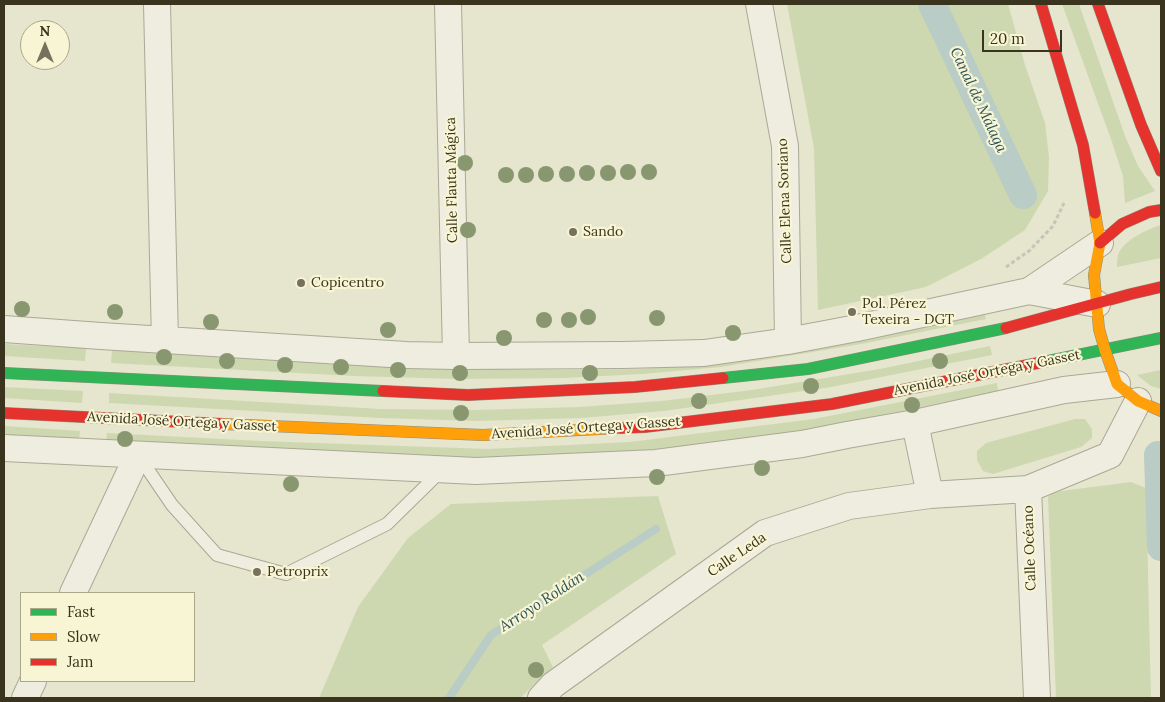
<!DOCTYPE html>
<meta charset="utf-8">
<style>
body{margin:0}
#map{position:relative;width:1165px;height:702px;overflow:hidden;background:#e6e5ce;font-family:Lora,serif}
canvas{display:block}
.frame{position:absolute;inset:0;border:5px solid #3a331e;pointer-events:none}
.legend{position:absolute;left:20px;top:592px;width:175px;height:90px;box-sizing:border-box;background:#f7f5d3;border:1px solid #aba78b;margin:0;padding:6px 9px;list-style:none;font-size:15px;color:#3a331e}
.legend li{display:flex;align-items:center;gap:10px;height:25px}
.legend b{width:25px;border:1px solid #aba78b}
.north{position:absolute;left:20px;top:20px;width:50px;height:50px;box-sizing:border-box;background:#f7f5d3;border:1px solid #aba78b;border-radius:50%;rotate:0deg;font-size:14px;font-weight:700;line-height:20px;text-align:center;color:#3a331e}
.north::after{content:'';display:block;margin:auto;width:18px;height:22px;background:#76715c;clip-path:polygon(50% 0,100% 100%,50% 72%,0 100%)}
.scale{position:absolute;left:982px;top:30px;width:80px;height:22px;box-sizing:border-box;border:2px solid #3a331e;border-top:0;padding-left:6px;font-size:15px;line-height:18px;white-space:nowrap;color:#3a331e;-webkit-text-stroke:4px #f7f5d3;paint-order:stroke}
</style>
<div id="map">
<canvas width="1165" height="702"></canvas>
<div class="frame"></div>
<ul class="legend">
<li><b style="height:6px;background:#30b455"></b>Fast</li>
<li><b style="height:6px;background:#ff9f0a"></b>Slow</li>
<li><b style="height:6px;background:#e5322d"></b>Jam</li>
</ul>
<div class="north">N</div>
<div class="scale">20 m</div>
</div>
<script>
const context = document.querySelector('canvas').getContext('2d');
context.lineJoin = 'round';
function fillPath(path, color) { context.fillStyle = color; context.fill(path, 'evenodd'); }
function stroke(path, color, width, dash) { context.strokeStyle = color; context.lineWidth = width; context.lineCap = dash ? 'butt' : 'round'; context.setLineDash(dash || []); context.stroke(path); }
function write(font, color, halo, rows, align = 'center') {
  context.font = font + ' Lora,serif'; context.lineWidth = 4.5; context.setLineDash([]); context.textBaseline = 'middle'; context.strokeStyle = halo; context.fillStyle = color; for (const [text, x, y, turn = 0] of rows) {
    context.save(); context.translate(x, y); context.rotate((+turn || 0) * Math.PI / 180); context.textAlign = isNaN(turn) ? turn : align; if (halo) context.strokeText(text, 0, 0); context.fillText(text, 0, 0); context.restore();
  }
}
fillPath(new Path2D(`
 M 787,4 L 1008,4 L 1025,65 L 1045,123 L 1049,157 L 1048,191 L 1025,230 L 981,259 L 926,287 L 818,310 L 814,148 Z
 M 1062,4 L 1079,4 L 1125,136 L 1138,166 L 1155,191 L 1125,203 L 1123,176 L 1112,142 Z
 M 1161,225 L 1161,258 L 1117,267 C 1117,264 1117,259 1118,255 C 1123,240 1148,229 1161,225 Z
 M 984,312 L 986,319 L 861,344 L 721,367 L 642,374 L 564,378 L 460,379 L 353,376 L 111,363 L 112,349 L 457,368 L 565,370 L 642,369 L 720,361 Z
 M 4,344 L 86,348 L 85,361 L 4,356 Z
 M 990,346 L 992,355 L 831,387 L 664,411 L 581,418 L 477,421 L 380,418 L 109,403 L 109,393 L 380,409 L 476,410 L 579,407 L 662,401 L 752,390 L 880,369 Z
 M 1161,370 L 1161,389 L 1151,386 L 1137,375 Z
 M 997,383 L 998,391 L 816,429 L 718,443 L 633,451 L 486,458 L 259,451 L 106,443 L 107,433 L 260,441 L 488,449 L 630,442 L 814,419 Z
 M 4,387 L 83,391 L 82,403 L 4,398 Z
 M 1075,419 L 1085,419 L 1092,429 L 1092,438 L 1081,447 L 993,474 L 983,471 L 977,460 L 977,451 L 986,443 Z
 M 4,426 L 80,431 L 79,441 L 4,437 Z
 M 1131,482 L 1146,488 L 1151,698 L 1056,698 L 1048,497 L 1054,492 Z
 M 658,496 L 676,554 L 542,645 L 553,667 L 520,698 L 319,698 L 358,607 L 408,538 L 451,504 Z`), '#ced8b0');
stroke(new Path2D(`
 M 449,698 L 491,635 L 656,529`), '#b9ccc5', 8);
stroke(new Path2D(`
 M 932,4 L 1023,195
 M 1158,455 L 1161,547`), '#b9ccc5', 28);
const lane = new Path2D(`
 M 138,455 L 172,505 L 217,555 L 286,574 L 387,524 L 441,471`);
const street = new Path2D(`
 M 157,4 L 165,341
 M 448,4 L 456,356
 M 759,4 L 785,146 L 788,341
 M 1029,291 L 1100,243
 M 4,329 L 101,336 L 406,355 L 456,356 L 623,355 L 704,353 L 788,341 L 857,328 L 1029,291 L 1097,304
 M 915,423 L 930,495
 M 4,448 L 476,471 L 656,463 L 802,444 L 847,435 L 915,423 L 1064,390 L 1117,384
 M 1028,489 L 1037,698
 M 73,593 L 138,455
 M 25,698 L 33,681
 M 541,698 L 553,685 L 765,533 L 849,506 L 930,495 L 1028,489 L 1110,455 L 1138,401`);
const fast = new Path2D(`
 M 1048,361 L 1161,338
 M 4,373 L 383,391
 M 723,378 L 808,369 L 1006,328`);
const slow = new Path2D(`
 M 1095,213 L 1100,243 L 1094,275 L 1099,329 L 1105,350 L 1117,384 L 1138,401 L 1161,411
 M 223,424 L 483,435 L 619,428`);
const jam = new Path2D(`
 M 1041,4 L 1083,145 L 1095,213
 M 1098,4 L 1141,125 L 1161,171
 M 1100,243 L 1122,224 L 1149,212 L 1161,210
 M 1006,328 L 1131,294 L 1161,287
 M 383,391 L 468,395 L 635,387 L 723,378
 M 4,413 L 223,424
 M 619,428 L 645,427 L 832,404 L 1048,361`);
stroke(lane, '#aba896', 14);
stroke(street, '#aba896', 28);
stroke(fast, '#908e7e', 12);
stroke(slow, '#908e7e', 12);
stroke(jam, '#908e7e', 12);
stroke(new Path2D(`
 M 1006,267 L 1029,251 L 1053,226 L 1064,203`), '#c7c5b6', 3, [4, 2.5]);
stroke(lane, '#eeeddf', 12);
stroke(street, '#eeeddf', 26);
stroke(fast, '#30b455', 11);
stroke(slow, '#ff9f0a', 11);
stroke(jam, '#e5322d', 11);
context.fillStyle = '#899770';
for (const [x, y] of [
 [465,163],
 [628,172],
 [649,172],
 [587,173],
 [608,173],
 [546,174],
 [567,174],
 [506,175],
 [526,175],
 [468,230],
 [22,309],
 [115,312],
 [588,317],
 [657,318],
 [544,320],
 [569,320],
 [211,322],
 [388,330],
 [733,333],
 [504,338],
 [164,357],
 [227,361],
 [940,361],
 [285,365],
 [341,367],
 [398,370],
 [460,373],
 [590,373],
 [811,386],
 [699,401],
 [912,405],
 [461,413],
 [125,439],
 [762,468],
 [657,477],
 [291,484],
 [536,670]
]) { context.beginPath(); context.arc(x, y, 8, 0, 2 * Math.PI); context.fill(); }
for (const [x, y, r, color] of [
 [573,232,5,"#76715c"],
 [301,283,5,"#76715c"],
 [852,312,5,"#76715c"],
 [257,572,5,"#76715c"]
]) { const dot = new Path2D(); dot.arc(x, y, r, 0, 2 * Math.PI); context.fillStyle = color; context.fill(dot); stroke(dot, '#f7f5d3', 2); }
write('14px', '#3a331e', '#f7f5d3', [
 ["Calle Flauta Mágica",452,180,-91],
 ["Calle Elena Soriano",785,201,-92],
 ["Avenida José Ortega y Gasset",987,373,-11],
 ["Avenida José Ortega y Gasset",182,422,3],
 ["Avenida José Ortega y Gasset",586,428,-4],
 ["Calle Océano",1030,548,-92],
 ["Calle Leda",737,555,-34]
]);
write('14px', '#3a331e', '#f7f5d3', [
 ["Sando",583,232],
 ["Copicentro",311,283],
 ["Pol. Pérez",862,304],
 ["Texeira - DGT",862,320],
 ["Petroprix",267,572]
], 'left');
write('italic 15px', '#2d525a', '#f7f5d3', [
 ["Canal de Málaga",978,100,65],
 ["Arroyo Roldán",542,602,-33]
]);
</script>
